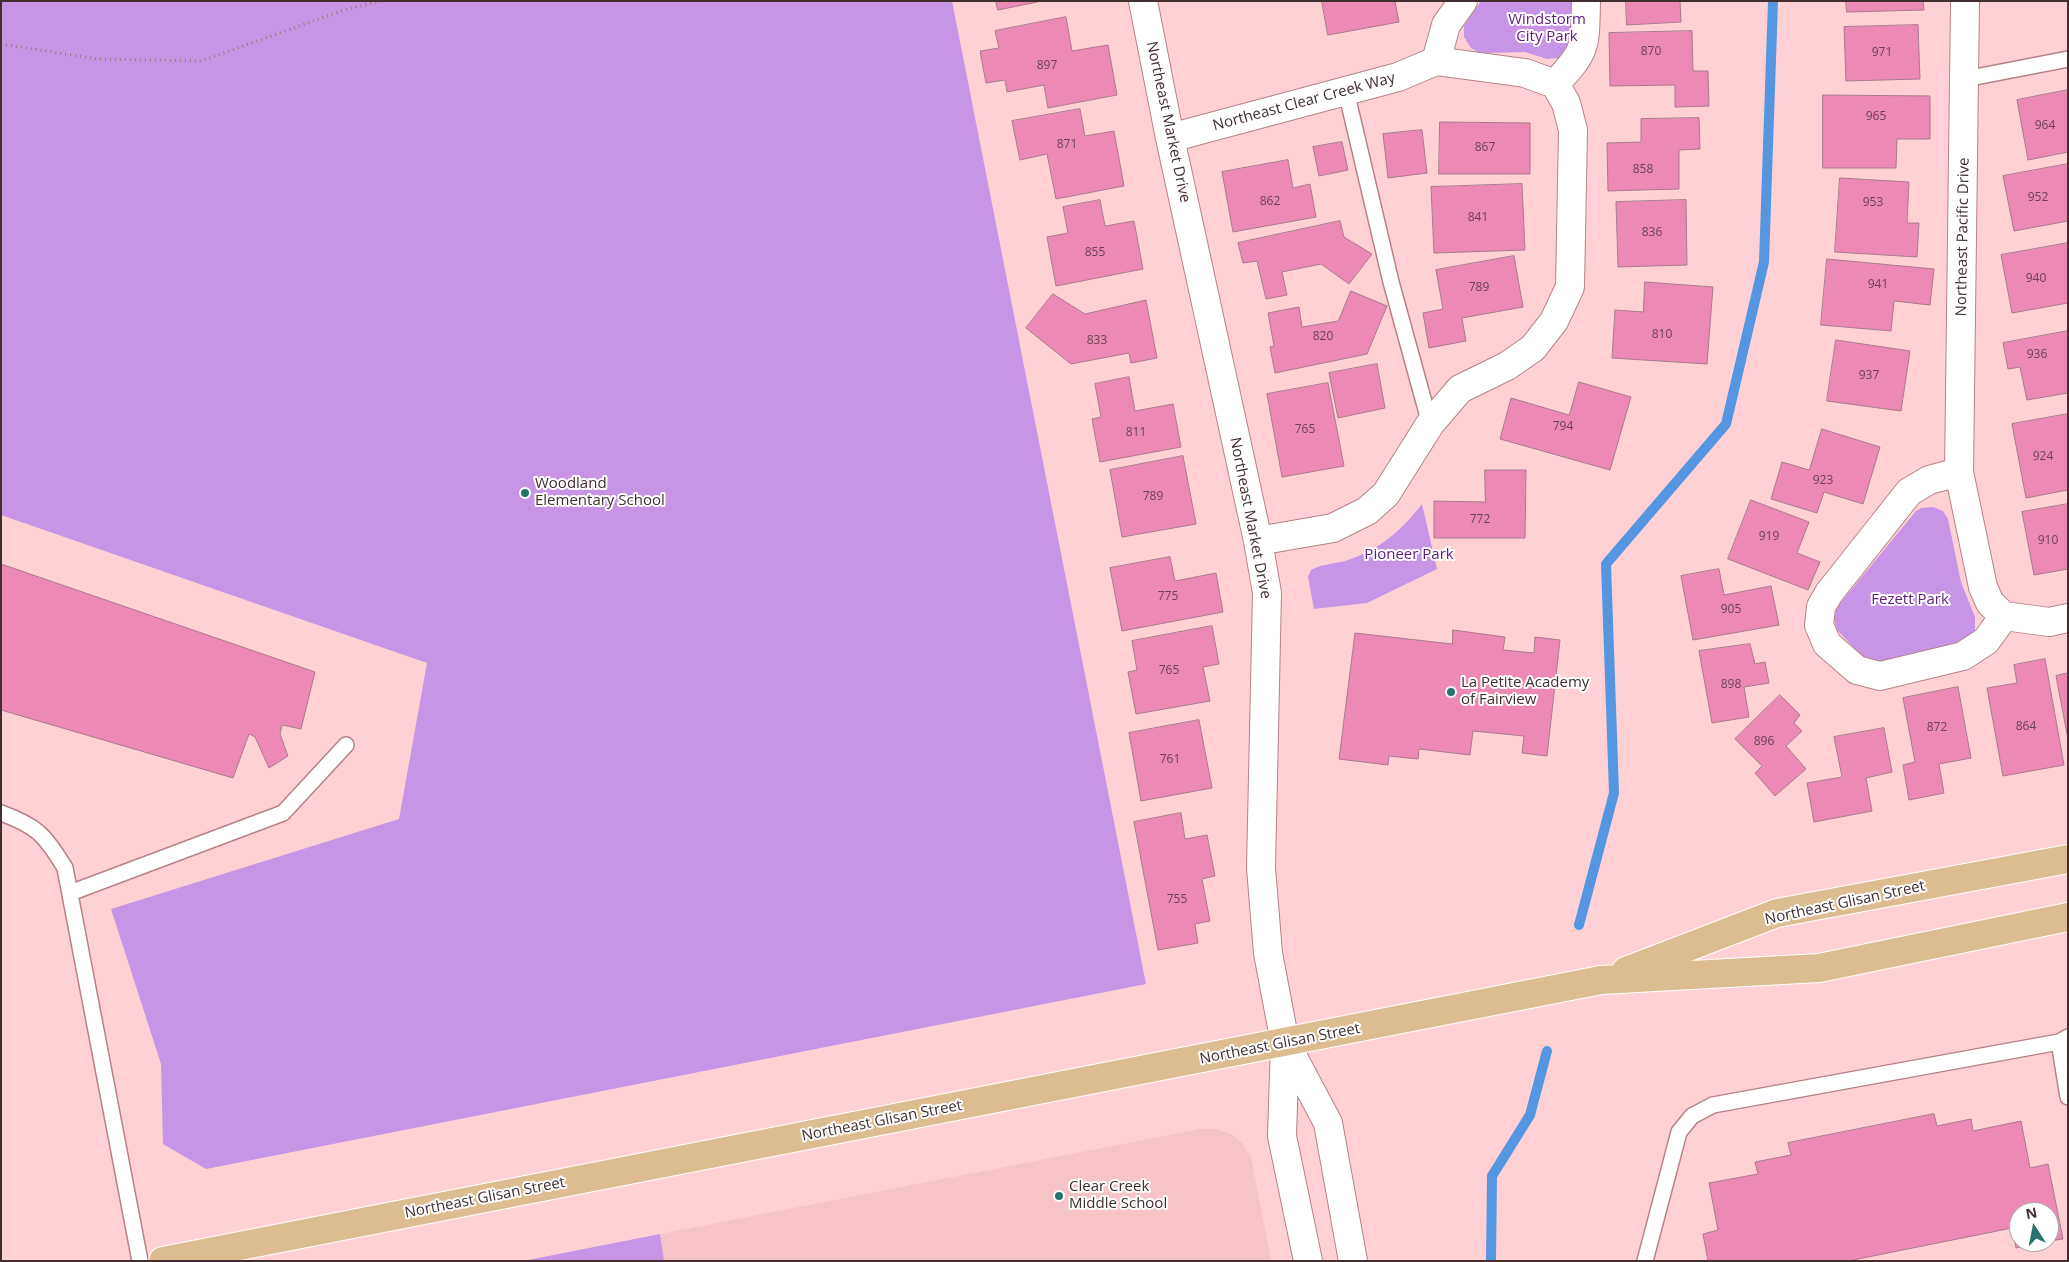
<!DOCTYPE html>
<style>
body{margin:0}
#map{position:relative;width:2069px;height:1262px;overflow:hidden;background:#ffd1d5;font-family:"Open Sans",sans-serif}
canvas{display:block}
.frame{position:absolute;inset:0;border:2px solid #422d2f;pointer-events:none}
.north{position:absolute;left:2009px;top:1202px;width:50px;height:50px;box-sizing:border-box;background:#fff;border:1px solid #b3abac;border-radius:50%;rotate:349deg;font-size:14px;font-weight:700;line-height:20px;text-align:center;color:#422d2f}
.north::after{content:'';display:block;margin:auto;width:18px;height:22px;background:#287270;clip-path:polygon(50% 0,100% 100%,50% 72%,0 100%)}
</style>
<div id="map">
<canvas width="2069" height="1262"></canvas>
<div class="frame"></div>
<div class="north">N</div>
</div>
<script>
const context = document.querySelector('canvas').getContext('2d');
context.lineJoin = 'round';
function fillPath(path, color) { context.fillStyle = color; context.fill(path, 'evenodd'); }
function stroke(path, color, width, dash) { context.strokeStyle = color; context.lineWidth = width; context.lineCap = dash ? 'butt' : 'round'; context.setLineDash(dash || []); context.stroke(path); }
function write(font, color, halo, rows, align = 'center') {
  context.font = font + ' "Open Sans",sans-serif'; context.lineWidth = 4; context.setLineDash([]); context.textBaseline = 'middle'; context.strokeStyle = halo; context.fillStyle = color; for (const [text, x, y, turn = 0] of rows) {
    context.save(); context.translate(x, y); context.rotate((+turn || 0) * Math.PI / 180); context.textAlign = isNaN(turn) ? turn : align; if (halo) context.strokeText(text, 0, 0); context.fillText(text, 0, 0); context.restore();
  }
}
fillPath(new Path2D(`
 M 1200,1129 L 1216,1129 L 1231,1134 L 1242,1143 L 1251,1157 L 1271,1261 L 664,1261 L 660,1234 Z`), '#f6c3c7');
fillPath(new Path2D(`
 M 1,1 L 952,1 L 1146,984 L 206,1169 L 163,1144 L 161,1064 L 111,909 L 399,819 L 427,663 L 1,515 Z
 M 1481,1 L 1577,1 L 1577,32 L 1560,58 L 1547,59 L 1525,52 L 1487,53 L 1478,52 L 1471,48 L 1464,37 L 1464,26 Z
 M 1422,504 L 1437,569 L 1367,603 L 1314,609 L 1308,577 L 1311,570 C 1321,564 1334,564 1345,561 C 1378,551 1401,531 1422,504 Z
 M 1933,507 L 1943,511 L 1948,519 L 1961,582 L 1975,617 L 1975,631 L 1965,641 L 1955,644 L 1881,663 L 1865,659 L 1837,630 L 1834,619 L 1837,607 L 1916,511 L 1921,508 Z
 M 660,1234 L 664,1261 L 523,1261 Z`), '#c894e6');
stroke(new Path2D(`
 M 1579,925 L 1614,793 L 1606,564 L 1726,424 L 1764,262 L 1773,1
 M 1491,1261 L 1492,1176 L 1530,1115 L 1547,1051`), '#5496e1', 10);
const building = new Path2D(`
 M 996,1 L 1042,1 L 998,10 Z
 M 1322,1 L 1395,1 L 1399,22 L 1328,35 Z
 M 1626,1 L 1680,1 L 1681,22 L 1627,25 Z
 M 1846,1 L 1923,1 L 1924,10 L 1847,12 Z
 M 1066,17 L 1072,51 L 1108,45 L 1117,95 L 1048,108 L 1044,85 L 1007,92 L 1005,80 L 986,83 L 980,51 L 999,48 L 995,31 Z
 M 1918,25 L 1920,79 L 1846,81 L 1844,27 Z
 M 1692,31 L 1693,71 L 1708,71 L 1709,106 L 1675,107 L 1675,85 L 1610,86 L 1609,33 Z
 M 2068,90 L 2068,152 L 2028,160 L 2017,100 Z
 M 1823,95 L 1930,96 L 1930,139 L 1897,139 L 1896,168 L 1823,168 Z
 M 1080,109 L 1085,136 L 1114,131 L 1124,186 L 1056,199 L 1047,154 L 1020,160 L 1012,121 Z
 M 1699,118 L 1700,149 L 1679,150 L 1679,189 L 1608,191 L 1607,143 L 1641,142 L 1641,119 Z
 M 1440,122 L 1530,123 L 1530,174 L 1439,174 Z
 M 1422,130 L 1427,173 L 1388,178 L 1383,134 Z
 M 1342,142 L 1348,170 L 1319,176 L 1313,147 Z
 M 1288,160 L 1293,188 L 1310,184 L 1316,217 L 1233,232 L 1222,172 Z
 M 2068,164 L 2068,221 L 2014,231 L 2003,176 Z
 M 1840,178 L 1909,182 L 1907,223 L 1919,223 L 1917,257 L 1835,252 Z
 M 1522,184 L 1525,250 L 1434,253 L 1431,187 Z
 M 1100,200 L 1105,226 L 1134,221 L 1143,269 L 1056,286 L 1047,237 L 1068,233 L 1063,207 Z
 M 1686,200 L 1687,265 L 1618,267 L 1616,202 Z
 M 1340,221 L 1344,237 L 1372,254 L 1349,284 L 1321,264 L 1282,272 L 1287,295 L 1266,299 L 1257,261 L 1243,263 L 1238,243 Z
 M 2068,243 L 2068,303 L 2012,313 L 2001,255 Z
 M 1514,256 L 1523,307 L 1462,318 L 1466,341 L 1429,348 L 1423,313 L 1443,309 L 1436,270 Z
 M 1827,259 L 1934,269 L 1930,305 L 1894,301 L 1891,331 L 1821,325 Z
 M 1645,282 L 1713,287 L 1707,364 L 1612,358 L 1615,310 L 1643,312 Z
 M 1351,291 L 1387,306 L 1367,354 L 1275,373 L 1270,347 L 1274,346 L 1268,313 L 1299,307 L 1302,327 L 1338,321 Z
 M 1053,294 L 1085,314 L 1146,300 L 1157,358 L 1131,363 L 1129,353 L 1071,364 L 1026,328 Z
 M 2068,331 L 2068,393 L 2027,400 L 2020,367 L 2008,369 L 2003,343 Z
 M 1836,340 L 1910,351 L 1901,411 L 1827,401 Z
 M 1377,364 L 1385,408 L 1338,418 L 1329,373 Z
 M 1129,377 L 1135,411 L 1173,404 L 1181,447 L 1100,462 L 1092,419 L 1101,417 L 1095,384 Z
 M 1579,382 L 1631,397 L 1610,470 L 1500,439 L 1511,398 L 1569,415 Z
 M 1328,383 L 1344,466 L 1282,477 L 1267,394 Z
 M 2068,414 L 2068,490 L 2026,498 L 2012,424 Z
 M 1822,429 L 1880,447 L 1863,504 L 1824,492 L 1817,513 L 1771,499 L 1782,462 L 1809,470 Z
 M 1183,456 L 1196,524 L 1122,537 L 1110,470 Z
 M 1485,470 L 1526,470 L 1525,538 L 1434,538 L 1434,501 L 1485,502 Z
 M 1751,500 L 1809,522 L 1797,553 L 1820,562 L 1808,590 L 1728,559 Z
 M 2068,504 L 2068,569 L 2034,575 L 2022,512 Z
 M 1170,557 L 1175,581 L 1216,573 L 1223,612 L 1122,631 L 1110,568 Z
 M 1,564 L 315,672 L 301,729 L 282,725 L 280,734 L 288,756 L 269,768 L 255,737 L 249,734 L 233,778 L 1,710 Z
 M 1719,569 L 1724,595 L 1771,586 L 1779,625 L 1693,640 L 1681,576 Z
 M 1212,626 L 1219,664 L 1203,667 L 1210,701 L 1136,714 L 1128,672 L 1137,670 L 1132,641 Z
 M 1453,630 L 1505,637 L 1503,650 L 1534,653 L 1535,637 L 1560,640 L 1547,756 L 1522,753 L 1524,736 L 1473,731 L 1470,755 L 1419,749 L 1418,759 L 1389,756 L 1388,765 L 1339,759 L 1355,633 L 1452,644 Z
 M 1750,644 L 1755,664 L 1765,662 L 1769,683 L 1744,687 L 1749,717 L 1712,723 L 1699,651 Z
 M 2045,659 L 2064,765 L 2003,776 L 1987,688 L 2017,683 L 2014,665 Z
 M 2068,673 L 2068,739 L 2056,676 Z
 M 1958,687 L 1971,758 L 1939,764 L 1944,793 L 1909,800 L 1903,765 L 1915,762 L 1903,698 Z
 M 1780,695 L 1800,715 L 1794,723 L 1802,731 L 1786,746 L 1806,769 L 1775,796 L 1755,773 L 1762,766 L 1735,739 Z
 M 1199,720 L 1212,788 L 1141,801 L 1129,733 Z
 M 1884,728 L 1892,772 L 1866,778 L 1872,811 L 1814,822 L 1807,783 L 1842,777 L 1834,737 Z
 M 1181,813 L 1185,839 L 1207,835 L 1215,876 L 1202,879 L 1210,921 L 1195,924 L 1198,943 L 1158,950 L 1134,822 Z
 M 1934,1114 L 1937,1126 L 1971,1119 L 1973,1131 L 2021,1121 L 2030,1168 L 2048,1164 L 2063,1239 L 2049,1241 L 2049,1212 L 2019,1212 L 2019,1242 L 2046,1242 L 2016,1248 L 2012,1228 L 1848,1261 L 1708,1261 L 1703,1234 L 1718,1230 L 1709,1183 L 1758,1174 L 1755,1162 L 1791,1155 L 1788,1143 Z`);
fillPath(building, '#ec89b5');
stroke(building, '#a97a8d', 1);
const lane = new Path2D(`
 M 1965,79 L 2068,59
 M 1346,91 L 1391,282 L 1430,424
 M 1,813 C 37,826 45,835 65,868 L 140,1261
 M 70,893 L 283,813 L 346,745
 M 2068,1037 L 2059,1042 L 2068,1097
 M 1645,1261 L 1679,1132 L 1692,1116 L 1713,1105 L 2059,1042`);
const street = new Path2D(`
 M 1143,1 L 1170,138 L 1258,541 L 1267,593 L 1261,868 L 1268,953 L 1285,1043 L 1282,1136 L 1308,1261
 M 1965,1 L 1959,472 L 1983,587 L 1990,603 L 2004,616 L 2049,622 L 2068,618
 M 1436,61 L 1446,25 L 1463,1
 M 1555,84 C 1587,50 1585,47 1586,1
 M 1170,138 L 1398,77 L 1436,61 L 1525,73 L 1555,84 L 1566,103 L 1573,130 L 1570,287 L 1554,321 L 1533,348 L 1507,366 L 1460,389 L 1430,424 L 1386,494 L 1367,511 L 1333,528 L 1258,541
 M 1959,472 L 1929,480 L 1909,492 L 1829,593 L 1821,607 L 1819,625 L 1827,644 L 1857,670 L 1880,676 L 1963,656 L 1986,641 L 2004,616
 M 1286,1044 L 1328,1123 L 1353,1261`);
const primary = new Path2D(`
 M 1626,971 L 1777,913 L 2068,859
 M 163,1261 L 1601,980 L 1819,968 L 2068,917`);
stroke(lane, '#b68287', 18);
stroke(street, '#b68287', 30);
stroke(primary, '#fff', 30);
stroke(new Path2D(`
 M 1,44 L 97,59 L 201,61 L 347,9 L 381,1`), '#98787a', 3, [1, 4]);
stroke(lane, '#fff', 15);
stroke(street, '#fff', 28);
stroke(primary, '#ddbd90', 28);
for (const [x, y, r, color] of [
 [525,493,5,"#287270"],
 [1451,692,5,"#287270"],
 [1059,1196,5,"#287270"]
]) { const dot = new Path2D(); dot.arc(x, y, r, 0, 2 * Math.PI); context.fillStyle = color; context.fill(dot); stroke(dot, '#fff', 2); }
write('12px', '#6c4450', null, [
 ["870",1651,52],
 ["971",1882,53],
 ["897",1047,66],
 ["965",1876,117],
 ["964",2045,126],
 ["871",1067,145],
 ["867",1485,148],
 ["858",1643,170],
 ["952",2038,198],
 ["862",1270,202],
 ["953",1873,203],
 ["841",1478,218],
 ["836",1652,233],
 ["855",1095,253],
 ["940",2036,279],
 ["941",1878,285],
 ["789",1479,288],
 ["810",1662,335],
 ["820",1323,337],
 ["833",1097,341],
 ["936",2037,355],
 ["937",1869,376],
 ["794",1563,427],
 ["765",1305,430],
 ["811",1136,433],
 ["924",2043,457],
 ["923",1823,481],
 ["789",1153,497],
 ["772",1480,520],
 ["919",1769,537],
 ["910",2048,541],
 ["775",1168,597],
 ["905",1731,610],
 ["765",1169,671],
 ["898",1731,685],
 ["864",2026,727],
 ["872",1937,728],
 ["896",1764,742],
 ["761",1170,760],
 ["755",1177,900]
]);
write('15px', '#601b7f', '#fff', [
 ["Windstorm",1547,20],
 ["City Park",1547,37],
 ["Pioneer Park",1409,555],
 ["Fezett Park",1910,600]
]);
write('15px', '#422d2f', '#fff', [
 ["Northeast Clear Creek Way",1304,102,-15],
 ["Northeast Market Drive",1168,122,78],
 ["Northeast Pacific Drive",1963,237,-89],
 ["Northeast Market Drive",1250,518,79],
 ["Northeast Glisan Street",1845,903,-12],
 ["Northeast Glisan Street",1280,1044,-11],
 ["Northeast Glisan Street",882,1121,-11],
 ["Northeast Glisan Street",485,1198,-11]
]);
write('15px', '#422d2f', '#fff', [
 ["Woodland",535,484],
 ["Elementary School",535,501],
 ["La Petite Academy",1461,683],
 ["of Fairview",1461,700],
 ["Clear Creek",1069,1187],
 ["Middle School",1069,1204]
], 'left');
</script>
